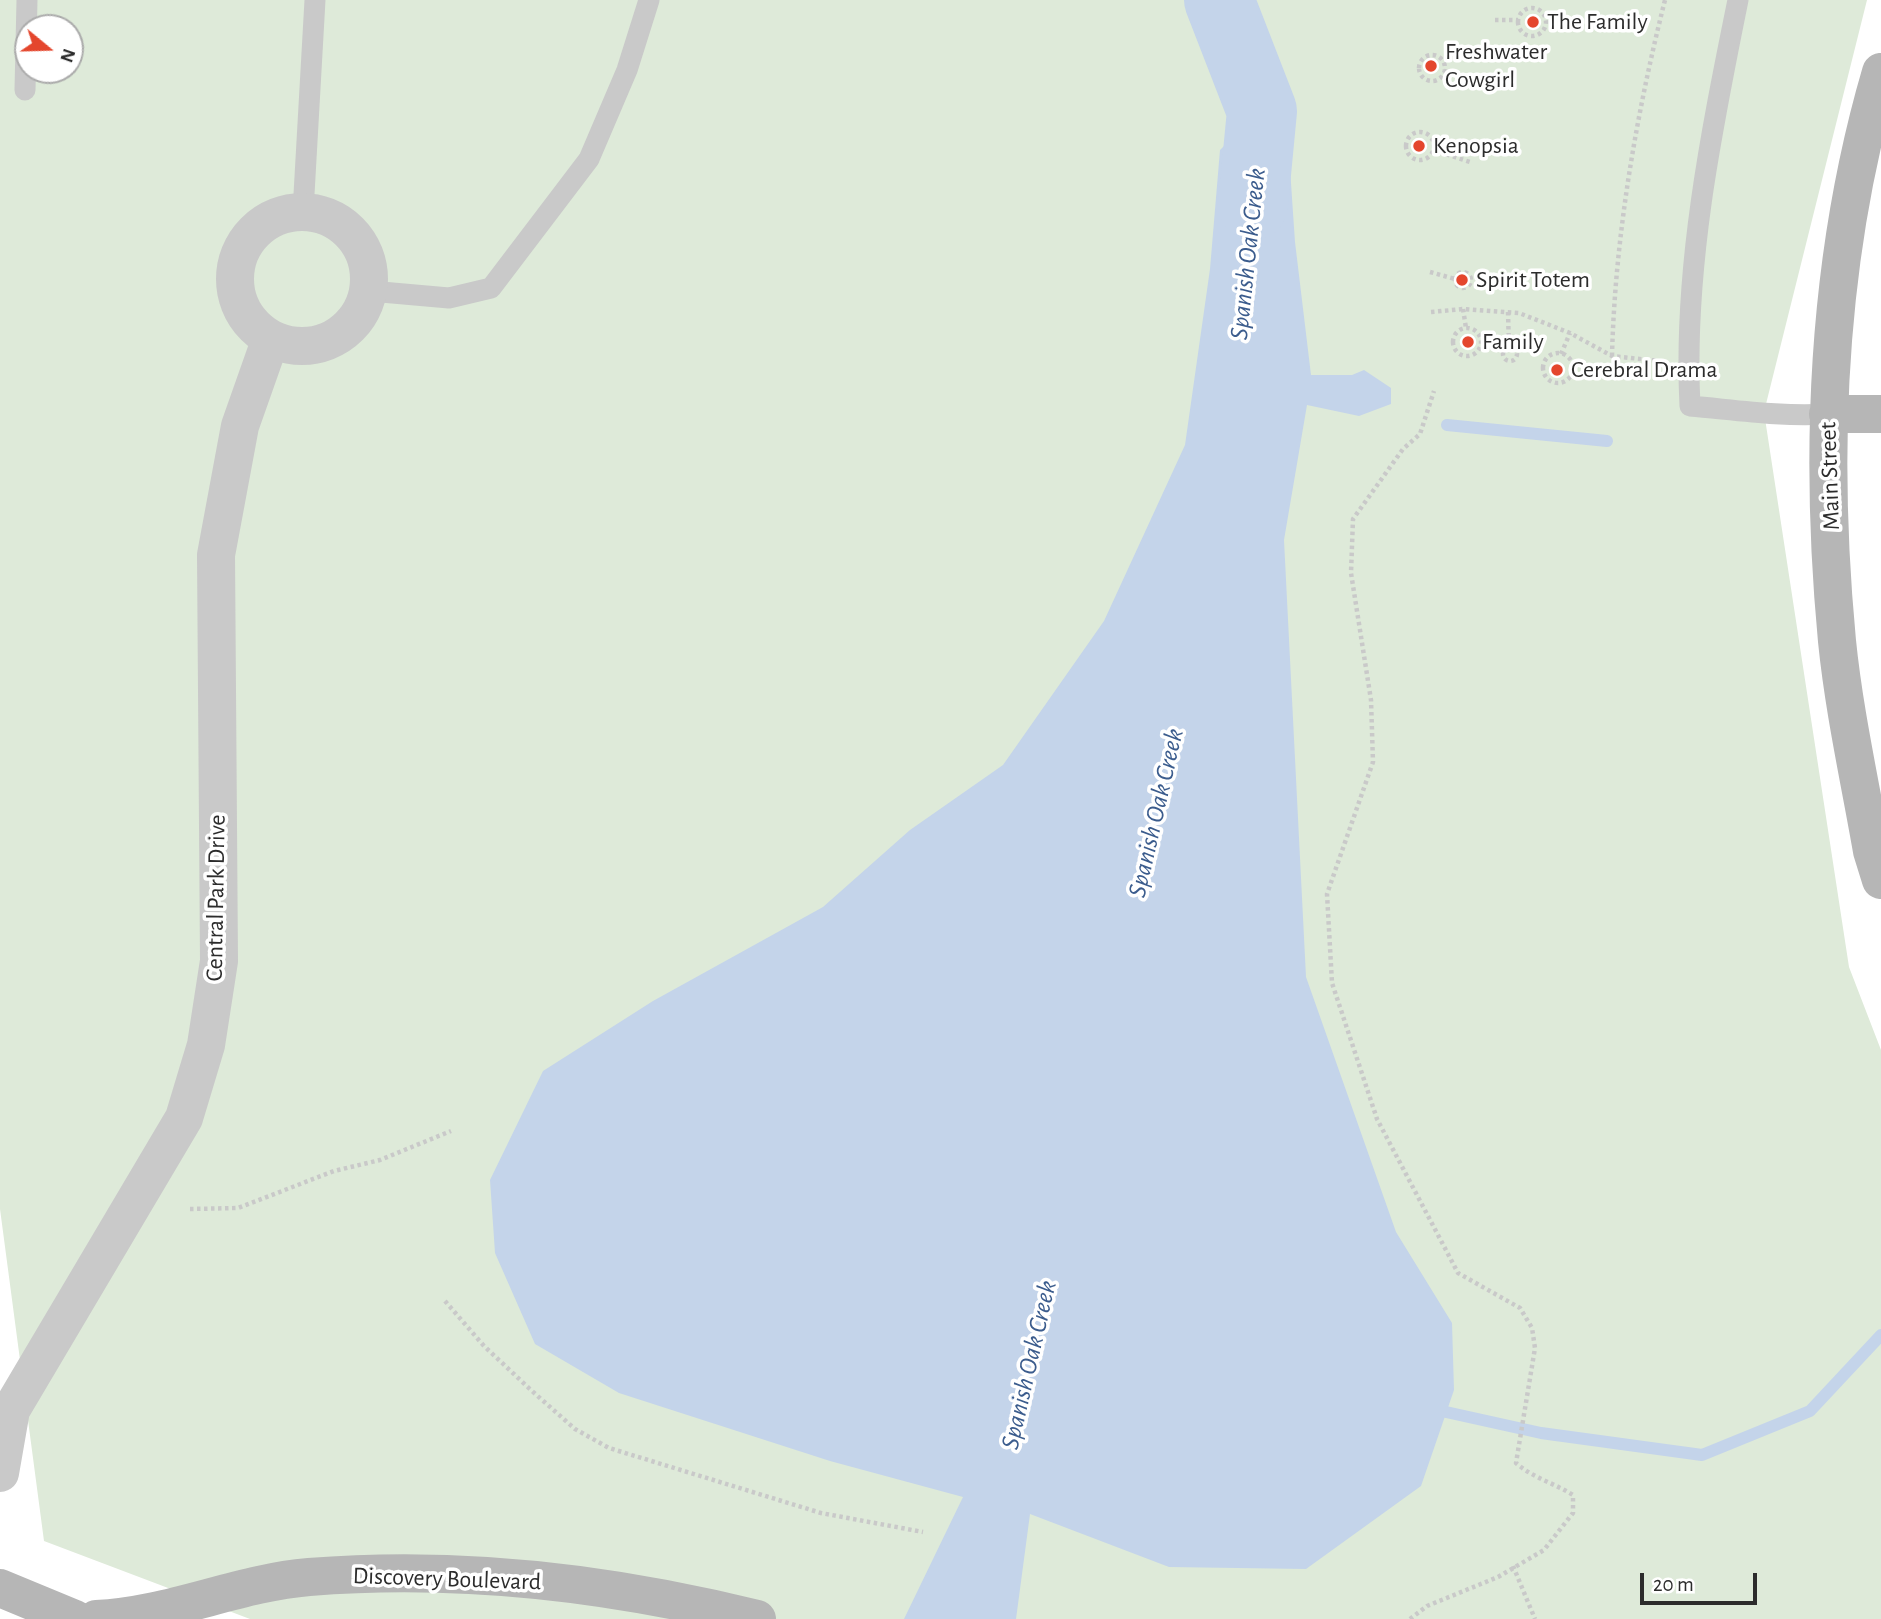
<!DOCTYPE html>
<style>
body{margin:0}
#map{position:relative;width:1881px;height:1619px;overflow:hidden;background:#fff;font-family:"Alegreya Sans",sans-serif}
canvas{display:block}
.north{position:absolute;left:14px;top:14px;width:70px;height:70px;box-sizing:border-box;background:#fff;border:2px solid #ababab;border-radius:50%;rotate:109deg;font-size:19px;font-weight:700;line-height:28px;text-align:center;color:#2c2c2c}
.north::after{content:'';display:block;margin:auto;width:24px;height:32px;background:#e4462d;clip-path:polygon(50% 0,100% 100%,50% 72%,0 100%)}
.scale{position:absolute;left:1640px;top:1573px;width:117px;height:32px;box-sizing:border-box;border:4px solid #2c2c2c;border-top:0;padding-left:9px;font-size:21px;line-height:24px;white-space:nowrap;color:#2c2c2c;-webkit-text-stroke:5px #fff;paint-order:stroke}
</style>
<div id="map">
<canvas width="1881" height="1619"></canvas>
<div class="north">N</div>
<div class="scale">20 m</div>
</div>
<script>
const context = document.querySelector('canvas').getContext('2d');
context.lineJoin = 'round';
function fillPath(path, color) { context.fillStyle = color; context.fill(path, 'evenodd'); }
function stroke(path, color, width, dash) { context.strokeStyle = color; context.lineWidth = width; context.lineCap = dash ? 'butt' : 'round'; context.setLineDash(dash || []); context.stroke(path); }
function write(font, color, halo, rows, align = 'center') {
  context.font = font + ' "Alegreya Sans",sans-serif'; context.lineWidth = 7; context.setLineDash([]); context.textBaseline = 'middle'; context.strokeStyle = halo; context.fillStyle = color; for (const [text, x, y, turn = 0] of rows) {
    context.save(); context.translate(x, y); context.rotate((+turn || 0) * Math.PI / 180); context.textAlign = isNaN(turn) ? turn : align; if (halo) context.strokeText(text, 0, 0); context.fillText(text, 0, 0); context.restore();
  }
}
fillPath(new Path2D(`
 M 0,0 L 1867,0 L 1764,412 L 1849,967 L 1881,1050 L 1881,1619 L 250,1619 L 44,1541 L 0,1209 ZM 28,28 L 70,28 L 70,70 L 28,70 Z`), '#deead9');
fillPath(new Path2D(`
 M 1262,111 L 1288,139 L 1295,242 L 1311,375 L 1352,375 L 1364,370 L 1391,388 L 1391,404 L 1359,416 L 1307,405 L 1284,540 L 1306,977 L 1396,1232 L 1452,1323 L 1454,1390 L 1421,1486 L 1306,1569 L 1169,1567 L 1030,1514 L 1016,1619 L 904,1619 L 963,1497 L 830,1461 L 619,1393 L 535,1344 L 495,1253 L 490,1180 L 543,1071 L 653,1001 L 823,907 L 910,830 L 1003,765 L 1104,621 L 1185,445 L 1210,269 L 1220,150 L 1233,137 L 1249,131 Z`), '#c4d4ea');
stroke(new Path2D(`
 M 1447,425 L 1607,441
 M 1446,1412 L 1541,1433 L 1702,1455 L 1810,1411 L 1881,1335`), '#c4d4ea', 12);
stroke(new Path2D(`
 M 1219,0 L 1262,111 L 1253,205`), '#c4d4ea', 70);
stroke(new Path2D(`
 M1518 22a14 14 0 1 1 28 0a14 14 0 1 1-28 0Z
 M 1495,20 L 1518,20
 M1419 68a13 13 0 1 1 26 0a13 13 0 1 1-26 0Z
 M 1444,71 L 1492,86
 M1406 146a14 14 0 1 1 28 0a14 14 0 1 1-28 0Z
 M 1433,150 L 1470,162
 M 1430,272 L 1455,279
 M1455 280a8 8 0 1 1 16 0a8 8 0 1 1-16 0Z
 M 1463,309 L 1466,328
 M 1431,312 L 1463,309 L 1519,313 L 1570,333 L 1612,356 L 1659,361
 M 1508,312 L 1509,348
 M1453 342a14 14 0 1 1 28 0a14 14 0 1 1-28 0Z
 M1503 354a7 7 0 1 1 14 0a7 7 0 1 1-14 0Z
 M1543 368a15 15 0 1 1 30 0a15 15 0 1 1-30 0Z
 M 1561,354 L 1570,333
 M 1612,356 C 1615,237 1636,115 1665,0
 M 190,1209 L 238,1208 L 334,1171 L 380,1160 L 451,1131
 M 445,1301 L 484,1346 L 532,1391 L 575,1429 L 609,1448 L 821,1513 L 923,1532
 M 1513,1566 L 1535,1619
 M 1410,1619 L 1427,1606 L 1498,1577 L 1544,1550 L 1573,1513 L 1573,1495 C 1554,1483 1533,1478 1516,1463 L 1535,1348 L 1532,1328 L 1520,1308 L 1458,1273 L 1377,1119 L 1332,983 L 1327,894 L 1373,762 L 1371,700 L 1351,573 L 1353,519 L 1403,449 L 1420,434 L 1434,391`), '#c9c9c9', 4.5, [3.5, 3.5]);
stroke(new Path2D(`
 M 1738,0 C 1711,133 1683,270 1690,406 C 1736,410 1782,417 1828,414
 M 25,90 L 27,0
 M 303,212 L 315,0
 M 370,291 L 449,298 L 491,288 L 589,159 L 627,70 L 649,0`), '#c9c9c9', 21);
stroke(new Path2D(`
 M235 279a67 67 0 1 1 134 0a67 67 0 1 1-134 0Z
 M 0,1420 L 11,1410 L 184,1118 L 206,1045 L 219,961 L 216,555 L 240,426 L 270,341
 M 0,1473 L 11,1410`), '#c9c9c9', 38);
stroke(new Path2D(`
 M 1881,72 C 1827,256 1819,451 1837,641 C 1844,711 1860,782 1872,851 L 1881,880
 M 1828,414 L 1881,414
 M 0,1588 L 75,1619
 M 96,1619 C 169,1616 237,1583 309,1577 C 458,1565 612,1583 757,1619`), '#b6b6b6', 38);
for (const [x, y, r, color] of [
 [1533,22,7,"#e4462d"],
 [1431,66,7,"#e4462d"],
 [1419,146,7,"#e4462d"],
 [1462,280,7,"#e4462d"],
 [1468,342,7,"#e4462d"],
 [1557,370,7,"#e4462d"]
]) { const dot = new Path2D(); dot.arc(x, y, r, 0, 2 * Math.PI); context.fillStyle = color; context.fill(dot); stroke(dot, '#fff', 2.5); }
write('24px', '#2c2c2c', '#fff', [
 ["The Family",1547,22],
 ["Freshwater",1445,52],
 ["Cowgirl",1445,80],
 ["Kenopsia",1433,146],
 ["Spirit Totem",1476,280],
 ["Family",1482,342],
 ["Cerebral Drama",1571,370]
], 'left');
write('24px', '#2c2c2c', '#fff', [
 ["Main Street",1830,476,-92],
 ["Central Park Drive",216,898,-89],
 ["Discovery Boulevard",447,1579,2]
]);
write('italic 26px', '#3b5c8d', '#fff', [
 ["Spanish Oak Creek",1248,254,-84],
 ["Spanish Oak Creek",1156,813,-77],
 ["Spanish Oak Creek",1029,1365,-77]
]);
</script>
